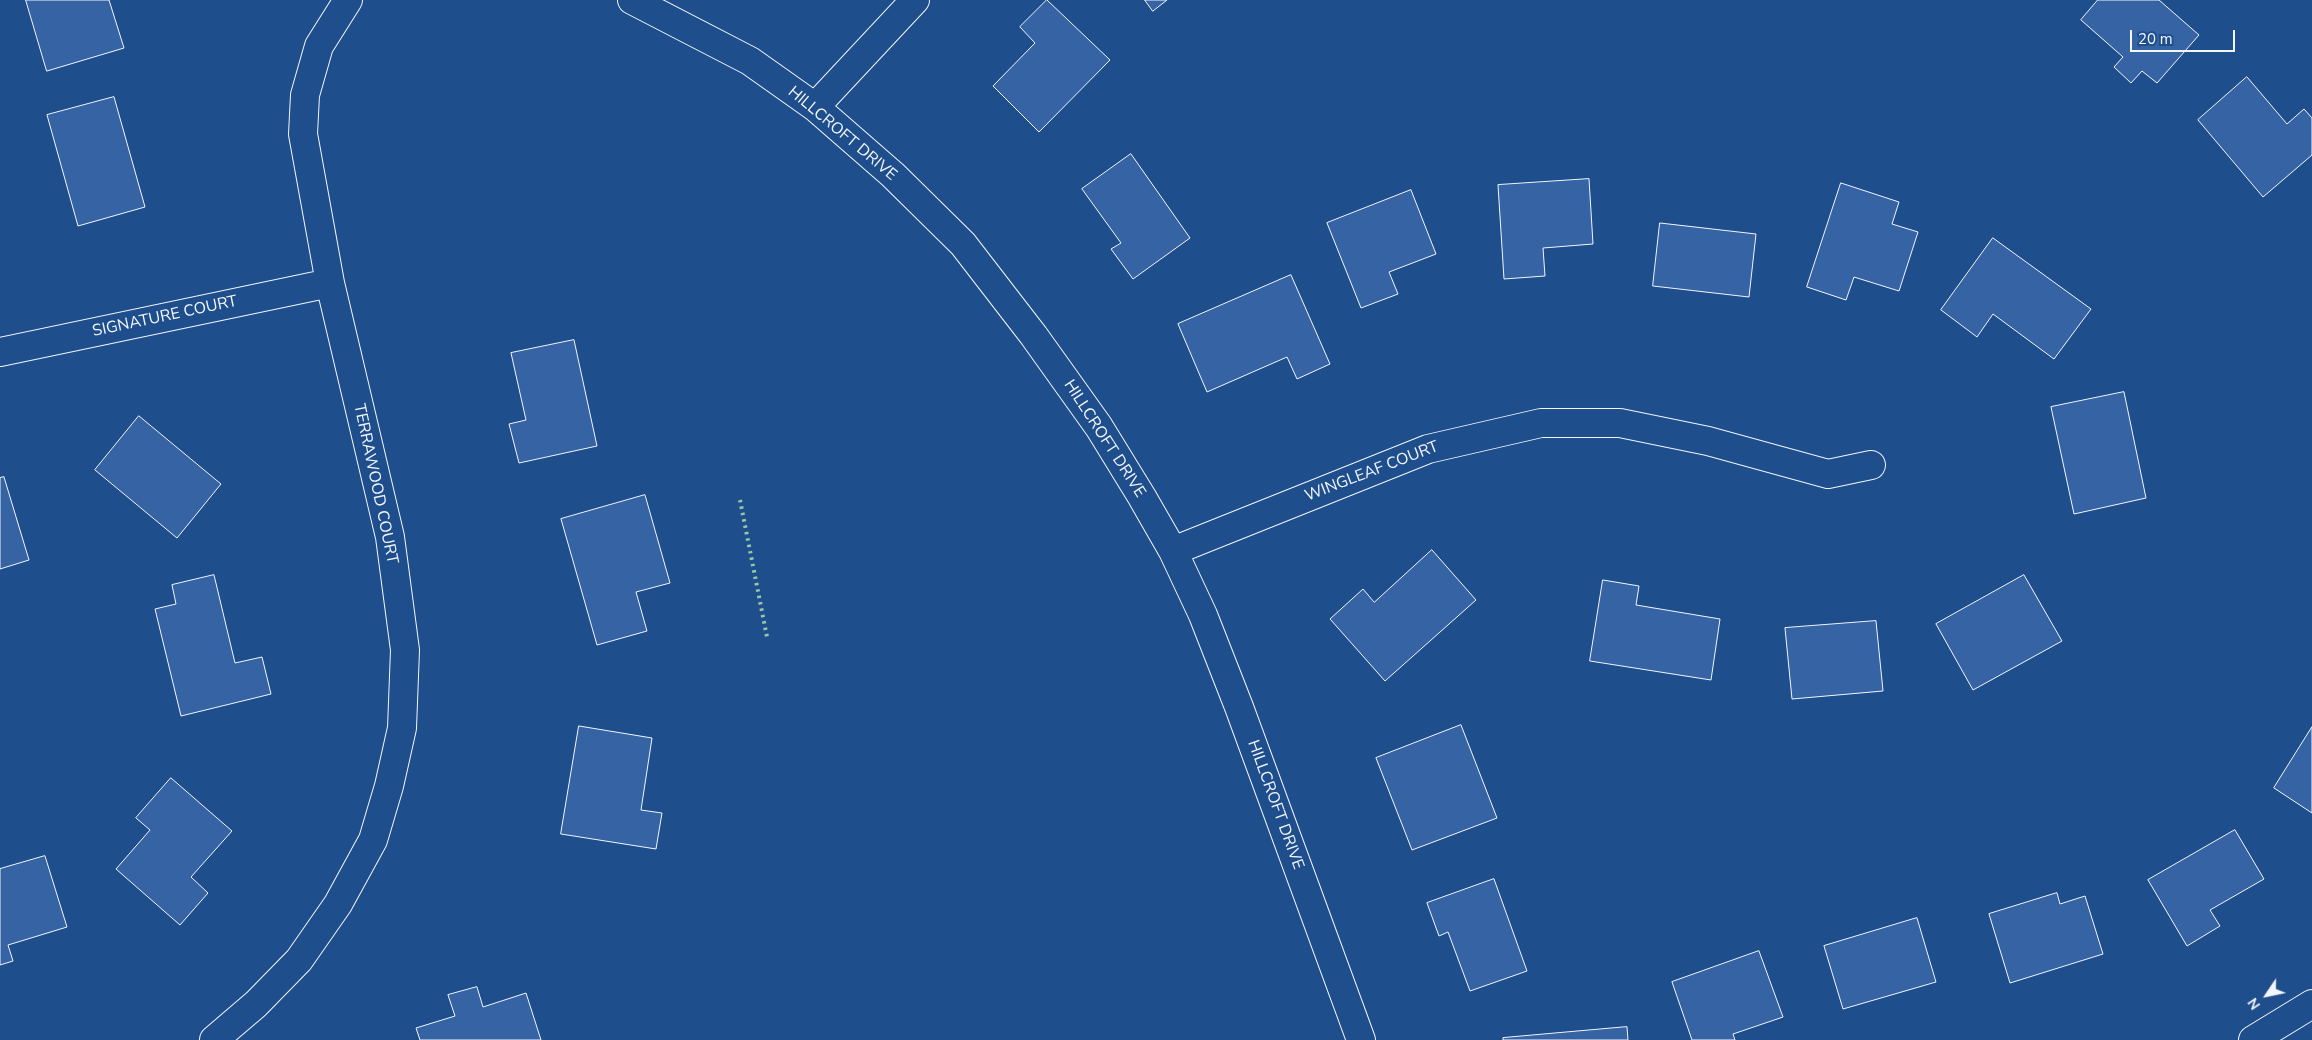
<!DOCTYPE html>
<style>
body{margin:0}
#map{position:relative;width:2312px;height:1040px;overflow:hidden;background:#1f4e8c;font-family:"Nunito Sans",sans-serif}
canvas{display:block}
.north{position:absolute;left:2242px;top:970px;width:50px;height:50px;-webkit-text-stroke:4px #1f4e8c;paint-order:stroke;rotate:236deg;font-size:14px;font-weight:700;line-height:20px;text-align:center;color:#f2f6ff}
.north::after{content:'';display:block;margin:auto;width:18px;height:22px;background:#f2f6ff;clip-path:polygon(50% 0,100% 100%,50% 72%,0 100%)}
.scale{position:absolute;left:2130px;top:30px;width:105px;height:22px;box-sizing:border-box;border:2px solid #f2f6ff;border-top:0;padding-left:6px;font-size:15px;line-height:18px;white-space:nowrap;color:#f2f6ff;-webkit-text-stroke:4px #1f4e8c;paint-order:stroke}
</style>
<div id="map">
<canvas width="2312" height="1040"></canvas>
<div class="north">N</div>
<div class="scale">20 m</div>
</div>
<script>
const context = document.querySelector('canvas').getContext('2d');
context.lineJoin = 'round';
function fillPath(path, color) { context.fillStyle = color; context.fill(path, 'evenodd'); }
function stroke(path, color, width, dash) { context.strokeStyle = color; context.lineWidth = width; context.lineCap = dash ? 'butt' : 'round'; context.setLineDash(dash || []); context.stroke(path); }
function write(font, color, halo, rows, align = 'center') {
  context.font = font + ' "Nunito Sans",sans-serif'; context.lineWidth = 4; context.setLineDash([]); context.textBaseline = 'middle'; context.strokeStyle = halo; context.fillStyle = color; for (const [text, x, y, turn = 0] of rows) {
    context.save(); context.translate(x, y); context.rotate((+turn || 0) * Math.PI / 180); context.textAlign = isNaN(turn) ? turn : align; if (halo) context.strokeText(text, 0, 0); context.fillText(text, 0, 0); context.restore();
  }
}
const building = new Path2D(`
 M 26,0 L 109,0 L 124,48 L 47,71 Z
 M 1047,0 L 1110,60 L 1039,132 L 993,86 L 1035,43 L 1020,27 Z
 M 1145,0 L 1167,0 L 1153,11 Z
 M 2098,0 L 2159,0 L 2199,35 L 2157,83 L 2142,71 L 2131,83 L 2114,67 L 2123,57 L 2081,20 Z
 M 2247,77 L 2287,124 L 2304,109 L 2312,118 L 2312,155 L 2263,197 L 2198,120 Z
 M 114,97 L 145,207 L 78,226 L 47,115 Z
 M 1131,154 L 1190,238 L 1133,279 L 1111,249 L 1121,243 L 1082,189 Z
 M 1589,179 L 1593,244 L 1543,248 L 1545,276 L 1504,279 L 1498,185 Z
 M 1841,183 L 1899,202 L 1892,224 L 1918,232 L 1899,291 L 1854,277 L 1846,300 L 1807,287 Z
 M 1411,190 L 1436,254 L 1389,272 L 1398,294 L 1361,308 L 1327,223 Z
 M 1660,223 L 1756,234 L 1749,297 L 1653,286 Z
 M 1993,238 L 2091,309 L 2054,359 L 1993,314 L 1977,337 L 1941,310 Z
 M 1291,275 L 1330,364 L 1297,379 L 1287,357 L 1207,392 L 1178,324 Z
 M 574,340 L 597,446 L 519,463 L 509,424 L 526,420 L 511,353 Z
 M 2124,392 L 2146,498 L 2074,514 L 2051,407 Z
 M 139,416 L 221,484 L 177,538 L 95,470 Z
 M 4,477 L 29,560 L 0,569 L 0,478 Z
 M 645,495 L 670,583 L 636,592 L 647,631 L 597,645 L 561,519 Z
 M 1432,550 L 1476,600 L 1385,681 L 1330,619 L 1363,589 L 1374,602 Z
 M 214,575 L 235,663 L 262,657 L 271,694 L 181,716 L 155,609 L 176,604 L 172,585 Z
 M 2024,575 L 2062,641 L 1973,690 L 1936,624 Z
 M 1603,580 L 1639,586 L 1636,605 L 1720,619 L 1711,680 L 1590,661 Z
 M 1876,621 L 1883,691 L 1792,699 L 1785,628 Z
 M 1461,725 L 1497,818 L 1412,850 L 1376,758 Z
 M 579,726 L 652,738 L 641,810 L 662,813 L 656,849 L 561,834 Z
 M 2312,727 L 2312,813 L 2274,788 Z
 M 171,778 L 232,831 L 191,877 L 208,893 L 180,925 L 116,869 L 150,830 L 136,818 Z
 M 2235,830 L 2264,879 L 2210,910 L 2220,926 L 2187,946 L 2148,880 Z
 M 45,856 L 67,927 L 8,945 L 13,961 L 0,965 L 0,869 Z
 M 1494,879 L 1527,971 L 1470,991 L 1448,932 L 1439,936 L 1427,903 Z
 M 2057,893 L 2060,904 L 2085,896 L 2103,954 L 2010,983 L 1989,914 Z
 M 1917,918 L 1936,982 L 1843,1009 L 1824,946 Z
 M 1759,951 L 1783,1017 L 1733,1034 L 1735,1040 L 1692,1040 L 1672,982 Z
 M 477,987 L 483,1007 L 526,993 L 541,1040 L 420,1040 L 416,1028 L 455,1016 L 448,995 Z
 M 1627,1027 L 1628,1040 L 1503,1040 L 1503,1038 Z`);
fillPath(building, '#3563a3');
stroke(building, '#f2f6ff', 1);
const minor = new Path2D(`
 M 632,0 L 750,61 L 815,107 L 893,175 L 963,244 L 1034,336 L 1099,427 L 1142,497 L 1173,551 L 1203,615 L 1239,707 L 1361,1040
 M 815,107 L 915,0
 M 0,352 L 330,283
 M 1173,551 L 1428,449 L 1541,423 L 1620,423 L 1708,441 L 1828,474 L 1871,465
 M 214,1040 L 256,1004 L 299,960 L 338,904 L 373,840 L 389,786 L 402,728 L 405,650 L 390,537 L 330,283 L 303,134 L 305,95 L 319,46 L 348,0
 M 2253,1040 L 2312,1004`);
stroke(minor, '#f2f6ff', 30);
stroke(minor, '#1f4e8c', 28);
stroke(new Path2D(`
 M 740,500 L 767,637`), '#97c8a6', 4, [2.5, 4]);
write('16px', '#f2f6ff', '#1f4e8c', [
 ["HILLCROFT DRIVE",842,134,40],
 ["SIGNATURE COURT",165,317,-12],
 ["HILLCROFT DRIVE",1104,439,57],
 ["WINGLEAF COURT",1372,472,-21],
 ["TERRAWOOD COURT",375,484,78],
 ["HILLCROFT DRIVE",1275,805,70]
]);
</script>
